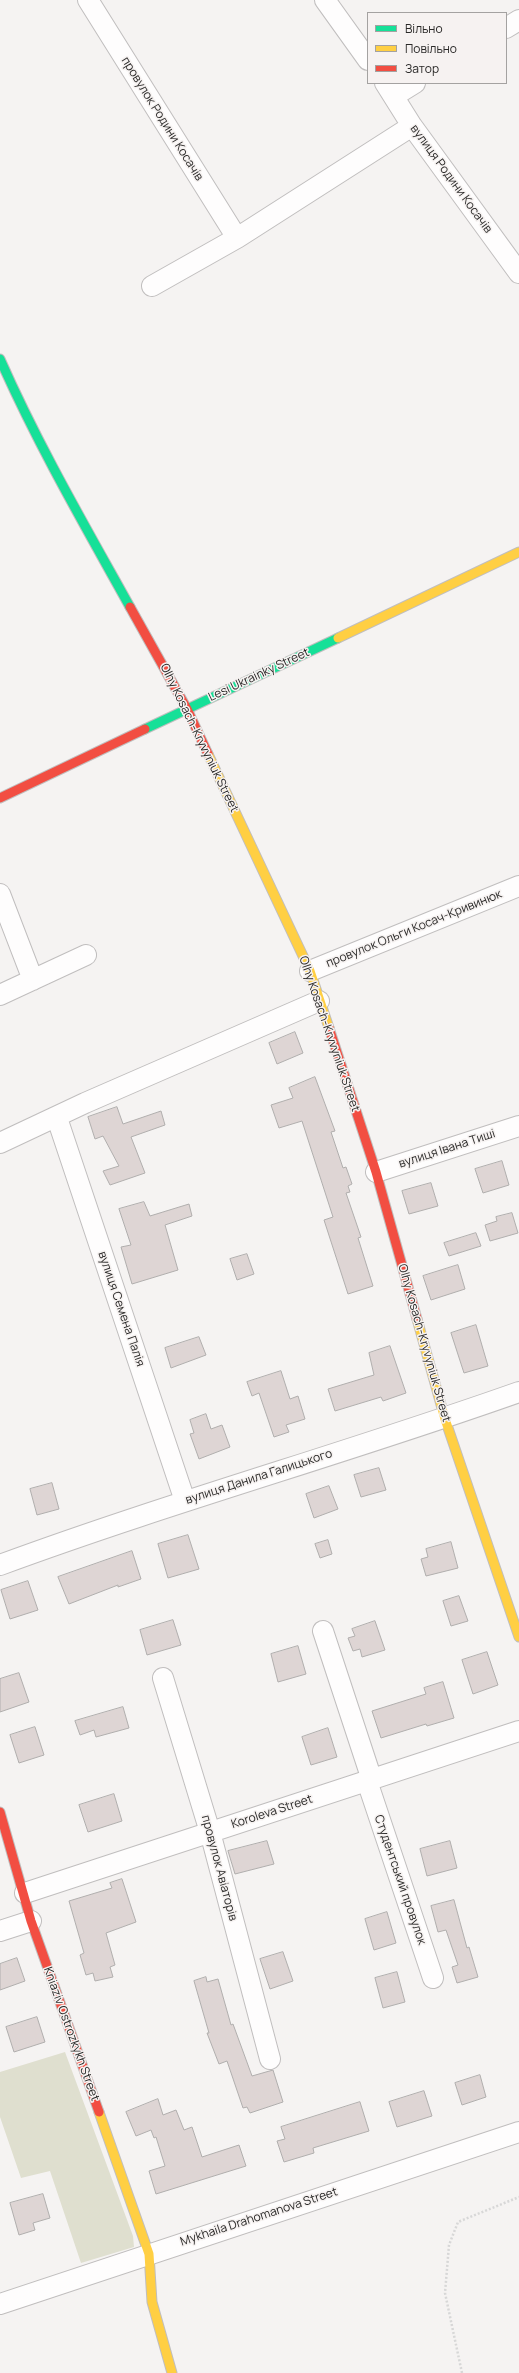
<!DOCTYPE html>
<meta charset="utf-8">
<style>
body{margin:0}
#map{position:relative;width:519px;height:2373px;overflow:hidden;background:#f5f3f2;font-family:Manrope,sans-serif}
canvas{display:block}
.legend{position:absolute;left:367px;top:12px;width:140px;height:72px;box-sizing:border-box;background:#f6f2f1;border:1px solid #a4a2a1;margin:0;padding:5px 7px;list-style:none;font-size:12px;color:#2a2928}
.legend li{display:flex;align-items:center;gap:8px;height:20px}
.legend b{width:20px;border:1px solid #a4a2a1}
</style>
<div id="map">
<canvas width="519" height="2373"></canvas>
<ul class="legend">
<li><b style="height:5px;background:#16e098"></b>Вільно</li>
<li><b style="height:5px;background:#ffcf43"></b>Повільно</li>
<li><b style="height:5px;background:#f24e42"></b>Затор</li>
</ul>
</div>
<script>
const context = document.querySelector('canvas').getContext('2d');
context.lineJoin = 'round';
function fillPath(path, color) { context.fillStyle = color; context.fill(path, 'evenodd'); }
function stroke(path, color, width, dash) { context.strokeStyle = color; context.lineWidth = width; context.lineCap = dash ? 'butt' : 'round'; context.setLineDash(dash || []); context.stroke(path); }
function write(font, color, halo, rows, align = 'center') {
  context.font = font + ' Manrope,sans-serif'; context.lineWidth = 3; context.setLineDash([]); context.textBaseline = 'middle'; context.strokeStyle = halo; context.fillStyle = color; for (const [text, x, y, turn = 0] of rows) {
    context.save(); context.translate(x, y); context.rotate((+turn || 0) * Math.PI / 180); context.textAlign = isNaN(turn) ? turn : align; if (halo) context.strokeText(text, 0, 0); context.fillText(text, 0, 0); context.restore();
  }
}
fillPath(new Path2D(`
 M 65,2052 L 133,2236 L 134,2247 L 81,2263 L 50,2171 L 21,2178 L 0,2117 L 0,2072 Z`), '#dfdfcf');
const building = new Path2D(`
 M 295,1032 L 303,1053 L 277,1064 L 269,1043 Z
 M 315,1077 L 335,1131 L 331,1132 L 343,1168 L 346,1167 L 352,1184 L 348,1186 L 350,1192 L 346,1193 L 361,1237 L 358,1238 L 373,1286 L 348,1294 L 324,1220 L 333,1217 L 302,1121 L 279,1128 L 271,1105 L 293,1098 L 289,1088 Z
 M 117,1107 L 123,1124 L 161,1111 L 165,1125 L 131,1137 L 145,1173 L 110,1185 L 103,1171 L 119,1166 L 103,1136 L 95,1139 L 88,1117 Z
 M 502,1161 L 509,1185 L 483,1193 L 475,1169 Z
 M 431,1183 L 438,1206 L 409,1214 L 402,1191 Z
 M 144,1202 L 150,1216 L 189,1204 L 192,1216 L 165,1225 L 178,1270 L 132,1284 L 121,1247 L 131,1245 L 119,1209 Z
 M 512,1213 L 518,1233 L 490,1241 L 485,1225 L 497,1221 L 496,1217 Z
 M 476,1233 L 481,1246 L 449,1256 L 444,1243 Z
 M 247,1254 L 254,1274 L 237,1280 L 230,1259 Z
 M 458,1265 L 465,1289 L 431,1300 L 423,1276 Z
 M 476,1325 L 488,1366 L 464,1373 L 451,1333 Z
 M 199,1337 L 206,1355 L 171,1368 L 165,1348 Z
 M 390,1346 L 406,1393 L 383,1401 L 381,1397 L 335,1411 L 328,1389 L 374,1375 L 369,1353 Z
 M 281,1371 L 290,1399 L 298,1396 L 305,1419 L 286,1425 L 289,1432 L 274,1437 L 259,1393 L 252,1396 L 247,1382 Z
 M 206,1414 L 211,1429 L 222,1425 L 230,1447 L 199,1459 L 190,1434 L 194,1433 L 190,1420 Z
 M 379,1468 L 386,1490 L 361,1497 L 354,1475 Z
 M 52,1483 L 59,1509 L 37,1515 L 30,1489 Z
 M 329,1486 L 338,1509 L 314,1518 L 306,1494 Z
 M 188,1535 L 199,1569 L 168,1578 L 158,1544 Z
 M 328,1540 L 332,1554 L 320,1558 L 315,1544 Z
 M 451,1542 L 458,1568 L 426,1576 L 421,1559 L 428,1557 L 426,1549 Z
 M 132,1551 L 141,1579 L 118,1587 L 118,1585 L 69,1604 L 58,1577 Z
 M 28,1581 L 38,1610 L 10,1619 L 1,1590 Z
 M 459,1596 L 468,1621 L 451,1626 L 443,1601 Z
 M 173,1620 L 181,1645 L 147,1655 L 140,1630 Z
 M 375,1621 L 385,1650 L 362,1657 L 360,1649 L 353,1651 L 348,1638 L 355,1636 L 352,1629 Z
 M 298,1646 L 306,1674 L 278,1682 L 271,1654 Z
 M 487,1652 L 498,1685 L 473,1694 L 462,1660 Z
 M 19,1673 L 29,1702 L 0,1712 L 0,1679 Z
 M 443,1682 L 454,1718 L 427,1726 L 426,1724 L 381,1738 L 372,1711 L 426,1694 L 424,1688 Z
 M 123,1707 L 129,1728 L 96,1737 L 94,1730 L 80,1735 L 75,1721 Z
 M 35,1727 L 44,1755 L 19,1763 L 10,1735 Z
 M 328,1728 L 337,1757 L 311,1765 L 302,1737 Z
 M 114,1794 L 122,1821 L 88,1832 L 79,1805 Z
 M 267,1841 L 274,1864 L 235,1874 L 228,1851 Z
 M 450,1841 L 457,1868 L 427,1876 L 420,1849 Z
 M 122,1879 L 136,1922 L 106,1933 L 115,1965 L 110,1967 L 113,1977 L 95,1981 L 93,1973 L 86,1975 L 80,1955 L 84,1953 L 69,1901 L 112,1888 L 110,1883 Z
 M 454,1900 L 467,1948 L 469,1947 L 478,1977 L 457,1983 L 452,1967 L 458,1965 L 446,1930 L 438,1932 L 431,1906 Z
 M 387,1912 L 396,1943 L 374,1950 L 365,1919 Z
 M 283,1952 L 293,1981 L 270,1989 L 260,1959 Z
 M 17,1958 L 25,1981 L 0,1990 L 0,1964 Z
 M 397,1972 L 405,2002 L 383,2008 L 375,1978 Z
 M 206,1977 L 207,1982 L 218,1979 L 231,2025 L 233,2024 L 252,2076 L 273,2070 L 283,2102 L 250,2113 L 247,2107 L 243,2108 L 227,2061 L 219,2064 L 207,2033 L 209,2033 L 194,1981 Z
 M 37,2017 L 45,2042 L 14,2052 L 6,2027 Z
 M 480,2075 L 486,2097 L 462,2105 L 455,2083 Z
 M 424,2091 L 432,2116 L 397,2127 L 389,2102 Z
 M 158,2099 L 163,2115 L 176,2110 L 184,2130 L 192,2127 L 202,2157 L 239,2145 L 246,2166 L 156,2194 L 149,2171 L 165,2166 L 156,2137 L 154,2138 L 151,2130 L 136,2136 L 126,2112 Z
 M 360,2102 L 369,2131 L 313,2148 L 314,2153 L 284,2162 L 277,2141 L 285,2139 L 281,2127 Z
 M 43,2194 L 50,2218 L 33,2223 L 35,2230 L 19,2235 L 10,2203 Z`);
fillPath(building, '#ded5d4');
stroke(building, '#b0aead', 1);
const street = new Path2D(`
 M 88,0 L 237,238
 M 325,0 L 368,60
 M 506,28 L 519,20
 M 385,83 L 412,126 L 519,273
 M 394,96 L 415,83
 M 152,286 L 237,238 L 412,126
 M 0,894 L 33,980
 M 310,971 L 519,886
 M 0,995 L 86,955
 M 57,1118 L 185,1501
 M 0,1143 L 85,1103 L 319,1001
 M 376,1172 L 519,1126
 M 0,1565 C 171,1502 347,1453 519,1392
 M 323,1631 L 372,1780
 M 163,1678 L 210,1832 L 270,2059
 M 367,1781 L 433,1978
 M 25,1893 L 519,1731
 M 0,1931 L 31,1921
 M 0,2304 L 519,2132`);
const fast = new Path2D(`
 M 0,359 C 38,445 85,526 130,607
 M 145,729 L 338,638`);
const slow = new Path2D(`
 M 338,638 L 519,552
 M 208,754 L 310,971 L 329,1028
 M 417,1319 L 445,1419 L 519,1637
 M 99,2112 L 149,2254 L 152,2302 L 172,2373`);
const jam = new Path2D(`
 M 130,607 L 187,709 L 208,754
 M 0,798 L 145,729
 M 329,1028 L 376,1172 L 417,1319
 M 0,1812 L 31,1921 L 99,2112`);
stroke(street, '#c0bebe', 22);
stroke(fast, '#c0bebe', 11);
stroke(slow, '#c0bebe', 11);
stroke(jam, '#c0bebe', 11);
stroke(new Path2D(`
 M 462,2373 L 445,2293 L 449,2245 L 458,2222 L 519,2197`), '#d7d7d7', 2.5, [2, 2]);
stroke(street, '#fefdfd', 20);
stroke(fast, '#16e098', 9);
stroke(slow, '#ffcf43', 9);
stroke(jam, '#f24e42', 9);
write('12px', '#2a2928', '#f6f2f1', [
 ["провулок Родини Косачів",162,119,58],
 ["вулиця Родини Косачів",451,179,54],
 ["Lesi Ukrainky Street",259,675,-25],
 ["Olhy Kosach-Kryvyniuk Street",199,738,64],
 ["провулок Ольги Косач-Кривинюк",414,929,-22],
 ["Olhy Kosach-Kryvyniuk Street",329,1034,71],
 ["вулиця Івана Тиші",447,1149,-18],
 ["вулиця Семена Палія",121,1309,71],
 ["Olhy Kosach-Kryvyniuk Street",424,1343,74],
 ["вулиця Данила Галицького",259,1477,-18],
 ["Koroleva Street",272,1812,-18],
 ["провулок Авіаторів",219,1868,75],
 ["Студентський провулок",400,1880,71],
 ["Kniaziv Ostrozkykh Street",71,2034,70],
 ["Mykhaila Drahomanova Street",259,2217,-18]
]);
</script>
